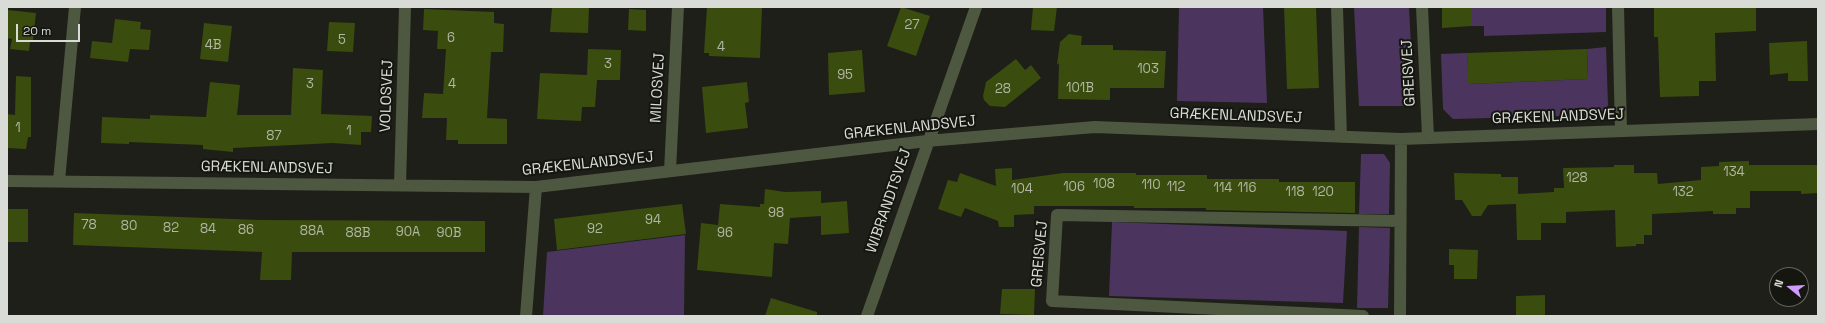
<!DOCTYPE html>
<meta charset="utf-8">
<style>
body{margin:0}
#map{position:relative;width:1825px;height:323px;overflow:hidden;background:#1d1f18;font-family:"Space Grotesk",sans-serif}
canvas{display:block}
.frame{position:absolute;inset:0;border:8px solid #d9dbd6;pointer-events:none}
.north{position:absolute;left:1769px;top:267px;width:40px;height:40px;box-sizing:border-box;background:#14160f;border:1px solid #63655f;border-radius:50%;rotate:288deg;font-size:11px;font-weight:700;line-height:16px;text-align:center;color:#d9dbd6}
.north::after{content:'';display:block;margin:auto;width:14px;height:18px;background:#d09dff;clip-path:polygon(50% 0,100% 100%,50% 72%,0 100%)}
.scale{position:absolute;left:16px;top:24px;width:64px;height:18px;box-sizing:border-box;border:2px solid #d9dbd6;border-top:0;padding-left:5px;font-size:12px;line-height:14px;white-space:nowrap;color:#d9dbd6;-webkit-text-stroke:3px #14160f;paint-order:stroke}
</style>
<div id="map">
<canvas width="1825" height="323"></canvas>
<div class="frame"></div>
<div class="north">N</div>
<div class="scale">20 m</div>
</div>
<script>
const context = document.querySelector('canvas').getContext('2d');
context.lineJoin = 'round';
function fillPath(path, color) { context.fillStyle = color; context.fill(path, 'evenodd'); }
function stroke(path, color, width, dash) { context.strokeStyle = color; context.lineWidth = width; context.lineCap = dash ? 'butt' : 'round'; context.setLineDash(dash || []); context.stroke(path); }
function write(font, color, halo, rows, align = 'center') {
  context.font = font + ' "Space Grotesk",sans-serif'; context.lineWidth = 4; context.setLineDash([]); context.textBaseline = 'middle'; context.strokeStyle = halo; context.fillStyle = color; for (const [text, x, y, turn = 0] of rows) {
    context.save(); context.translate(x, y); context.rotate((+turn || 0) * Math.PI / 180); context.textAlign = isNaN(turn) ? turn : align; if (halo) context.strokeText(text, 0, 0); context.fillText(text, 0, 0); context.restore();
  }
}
fillPath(new Path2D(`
 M 1179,7 L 1263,7 L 1267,103 L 1177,101 Z
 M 1354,7 L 1409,7 L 1414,106 L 1359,106 Z
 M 1472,7 L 1606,7 L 1606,32 L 1484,36 L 1484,26 L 1472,26 Z
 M 1606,47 L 1608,105 L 1602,115 L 1453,119 L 1443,109 L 1441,54 L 1467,53 L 1469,84 L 1588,79 L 1587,49 Z
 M 1361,154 L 1384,154 L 1390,163 L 1389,214 L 1359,214 Z
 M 1112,222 L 1347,231 L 1343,303 L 1109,296 Z
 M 1359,227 L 1390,228 L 1388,308 L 1357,308 Z
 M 685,235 L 684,316 L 543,316 L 547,252 Z`), '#4b355e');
fillPath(new Path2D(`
 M 552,7 L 589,7 L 588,33 L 550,32 Z
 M 707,7 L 762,7 L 760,58 L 709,56 L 709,53 L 704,53 Z
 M 901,7 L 930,16 L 916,56 L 887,46 Z
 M 1033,7 L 1057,7 L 1054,31 L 1031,30 Z
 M 1284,7 L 1316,7 L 1319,88 L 1287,89 Z
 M 1442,7 L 1472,7 L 1472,26 L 1442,28 Z
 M 1756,7 L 1756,31 L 1715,33 L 1716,81 L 1699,81 L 1699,96 L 1660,97 L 1658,37 L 1654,37 L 1654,8 Z
 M 424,9 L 494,12 L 494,23 L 504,24 L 503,52 L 491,52 L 487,118 L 507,119 L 507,144 L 458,144 L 458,140 L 446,140 L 447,118 L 422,118 L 424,93 L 443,94 L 446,49 L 437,49 L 438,31 L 423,30 Z
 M 629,9 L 646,10 L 646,31 L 628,30 Z
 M 7,10 L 36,13 L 33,41 L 30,42 L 29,51 L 10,49 L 12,39 L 7,38 Z
 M 115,19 L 141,22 L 140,29 L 151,30 L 149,50 L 130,49 L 128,62 L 90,58 L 92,41 L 112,43 Z
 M 329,22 L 355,23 L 353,52 L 327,51 Z
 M 204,23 L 232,26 L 228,62 L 200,59 Z
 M 1069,34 L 1082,36 L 1081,45 L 1113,45 L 1113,50 L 1166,51 L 1164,88 L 1110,88 L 1110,100 L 1058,99 L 1059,63 L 1057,65 L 1060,42 Z
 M 1807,41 L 1808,81 L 1788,81 L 1788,73 L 1770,75 L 1769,43 Z
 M 588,49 L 621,50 L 620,80 L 597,80 L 595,107 L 582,107 L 581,121 L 537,119 L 540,73 L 587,75 Z
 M 1587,49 L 1588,79 L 1468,84 L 1467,53 Z
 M 862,50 L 865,92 L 829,95 L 828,53 Z
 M 1016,59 L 1025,70 L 1031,65 L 1041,78 L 1005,107 L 990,106 L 984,100 L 983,96 L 986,82 Z
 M 293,68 L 323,70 L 321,114 L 372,116 L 371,132 L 361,132 L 361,145 L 333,143 L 233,148 L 233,152 L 203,149 L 203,145 L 129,142 L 129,144 L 101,143 L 102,117 L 150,119 L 150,115 L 206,117 L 210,82 L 240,85 L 237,115 L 291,115 Z
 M 16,76 L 31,77 L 31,137 L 28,137 L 26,149 L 7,148 L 7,114 L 15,115 Z
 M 747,82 L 749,102 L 745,103 L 748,128 L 706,133 L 702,87 Z
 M 1749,161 L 1749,165 L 1818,165 L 1818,193 L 1801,194 L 1801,191 L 1750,191 L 1750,208 L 1736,208 L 1736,214 L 1713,214 L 1713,211 L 1652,214 L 1652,235 L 1644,235 L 1644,244 L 1636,244 L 1636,246 L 1616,247 L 1615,210 L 1566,212 L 1566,223 L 1541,223 L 1541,240 L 1517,240 L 1516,204 L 1488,205 L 1481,216 L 1472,216 L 1462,200 L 1455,200 L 1454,173 L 1501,174 L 1501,177 L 1518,177 L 1518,194 L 1554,192 L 1554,188 L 1564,188 L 1563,168 L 1614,167 L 1614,165 L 1634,165 L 1634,173 L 1657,173 L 1658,184 L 1701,180 L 1701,167 L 1719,166 L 1719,162 Z
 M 1012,168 L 1012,180 L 1063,173 L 1136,173 L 1136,175 L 1207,175 L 1207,179 L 1279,179 L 1279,182 L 1355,182 L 1355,213 L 1206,210 L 1206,208 L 1134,208 L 1134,206 L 1034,206 L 1034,214 L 1014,215 L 1014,227 L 999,227 L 998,221 L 965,208 L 961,217 L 938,209 L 948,180 L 957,182 L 960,173 L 996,186 L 995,169 Z
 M 765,189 L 785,192 L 821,191 L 821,203 L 847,201 L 849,233 L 821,235 L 821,216 L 790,218 L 788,244 L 774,243 L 772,277 L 697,270 L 701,223 L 718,225 L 720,204 L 760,207 L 760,204 L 764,204 Z
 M 682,204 L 686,234 L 557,250 L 554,219 Z
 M 7,209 L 28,209 L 28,242 L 7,242 Z
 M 74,213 L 260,220 L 485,221 L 485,252 L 292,252 L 291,280 L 260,280 L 262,252 L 73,245 Z
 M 1449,249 L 1478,250 L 1477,279 L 1454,279 L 1454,265 L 1449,265 Z
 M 1002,289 L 1035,289 L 1034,315 L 1000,314 Z
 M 1545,295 L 1545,316 L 1516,316 L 1516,296 Z
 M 771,298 L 817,312 L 817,316 L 765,316 Z`), '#3b4c0f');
stroke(new Path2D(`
 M 1337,7 L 1341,137
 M 1422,7 L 1428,137
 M 1618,7 L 1621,131
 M 670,171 L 678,7
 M 7,181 L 536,187 L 927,141 L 1095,127 L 1401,139 L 1818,124
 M 59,181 L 75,7
 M 400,185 L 405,7
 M 526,316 L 536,187
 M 867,316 L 976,7
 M 1363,316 L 1052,301 L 1057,215 L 1400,221
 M 1400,316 L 1401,139`), '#4e573f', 12);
write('13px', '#b2b7a4', null, [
 ["27",912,25],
 ["6",451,38],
 ["5",342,40],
 ["4B",213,45],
 ["4",721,47],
 ["3",608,64],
 ["103",1148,69],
 ["95",845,75],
 ["3",310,84],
 ["4",452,84],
 ["101B",1080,88],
 ["28",1003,89],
 ["1",18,128],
 ["1",349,131],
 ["87",274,136],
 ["134",1734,172],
 ["128",1577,178],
 ["108",1104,184],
 ["110",1151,185],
 ["106",1074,187],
 ["112",1176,187],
 ["114",1223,188],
 ["116",1247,188],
 ["104",1022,189],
 ["118",1295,192],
 ["120",1323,192],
 ["132",1683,192],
 ["98",776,213],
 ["94",653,220],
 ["78",89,225],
 ["80",129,226],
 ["82",171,228],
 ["84",208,229],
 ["92",595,229],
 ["86",246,230],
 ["88A",312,231],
 ["90A",408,232],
 ["88B",358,233],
 ["90B",449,233],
 ["96",725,233]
]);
write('15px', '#d9dbd6', '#14160f', [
 ["GREISVEJ",1409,73,-93],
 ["MILOSVEJ",658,88,-87],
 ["VOLOSVEJ",387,96,-88],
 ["GRÆKENLANDSVEJ",1236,116,2],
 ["GRÆKENLANDSVEJ",1558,117,-2],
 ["GRÆKENLANDSVEJ",910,128,-6],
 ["GRÆKENLANDSVEJ",588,164,-6],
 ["GRÆKENLANDSVEJ",267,168,1],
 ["WIBRANDTSVEJ",889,201,-71],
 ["GREISVEJ",1040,254,-85]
]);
</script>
